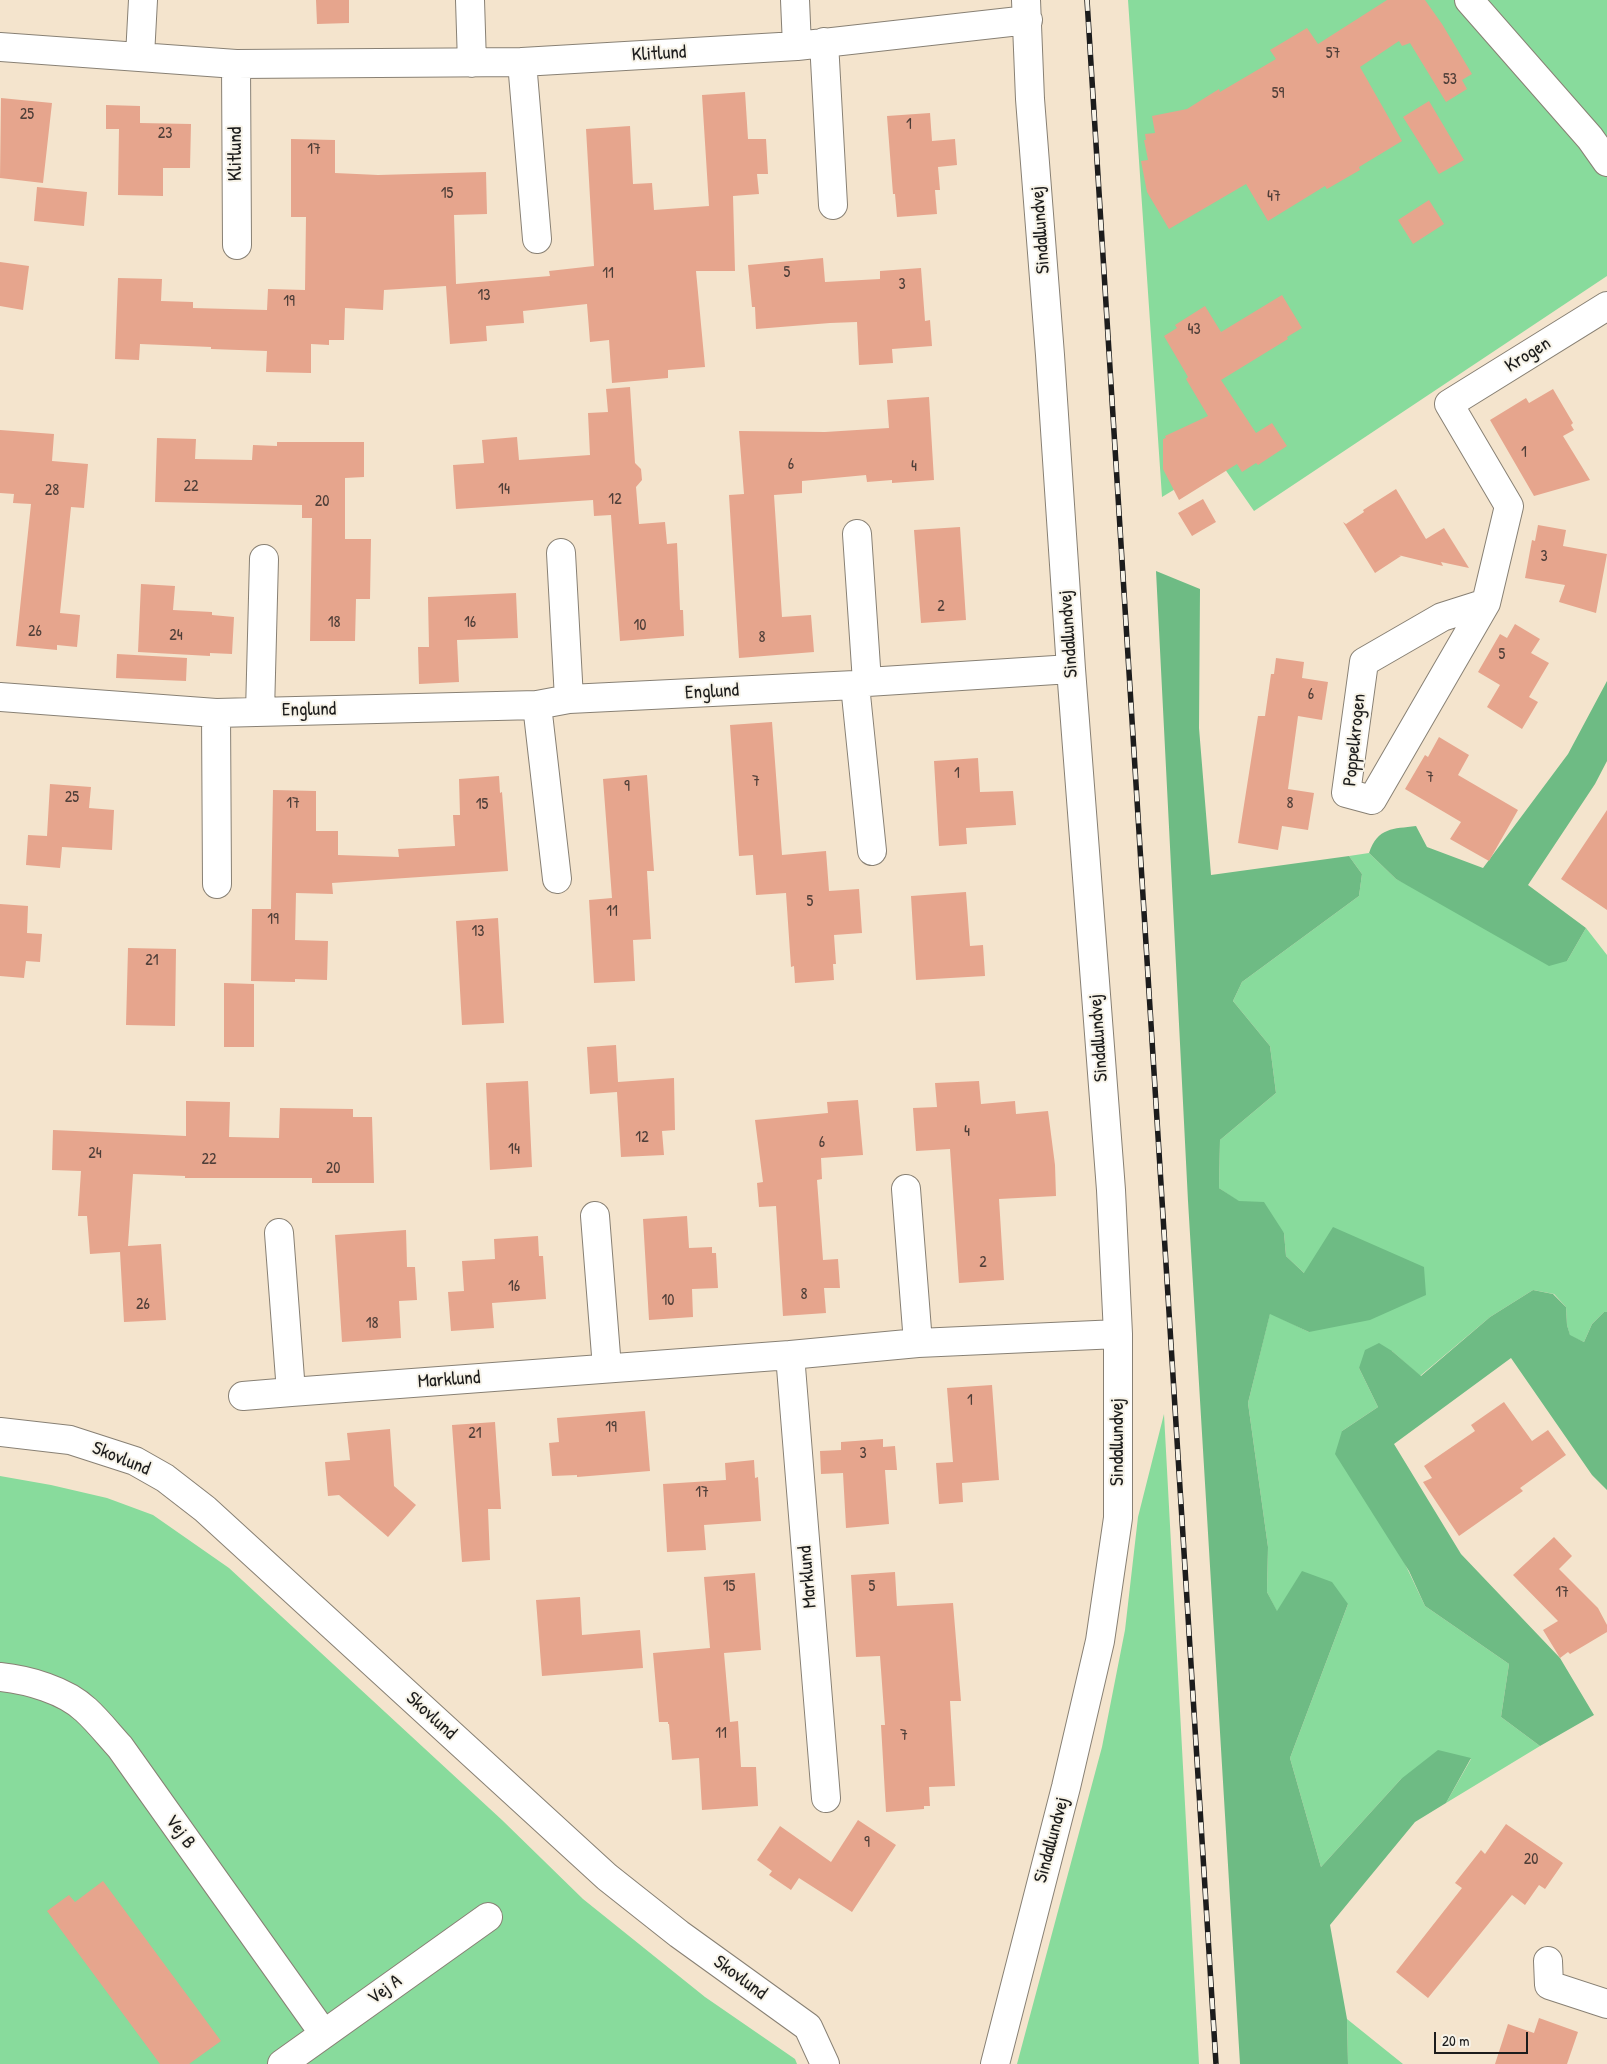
<!DOCTYPE html>
<style>
body{margin:0}
#map{position:relative;width:1607px;height:2064px;overflow:hidden;background:#f4e4cd;font-family:"Patrick Hand",sans-serif}
canvas{display:block}
.scale{position:absolute;left:1434px;top:2032px;width:94px;height:22px;box-sizing:border-box;border:2px solid #1c1c1c;border-top:0;padding-left:6px;font-size:15px;line-height:18px;white-space:nowrap;color:#1c1c1c;-webkit-text-stroke:4px #f7f3e8;paint-order:stroke}
</style>
<div id="map">
<canvas width="1607" height="2064"></canvas>
<div class="scale">20 m</div>
</div>
<script>
const context = document.querySelector('canvas').getContext('2d');
context.lineJoin = 'round';
function fillPath(path, color) { context.fillStyle = color; context.fill(path, 'evenodd'); }
function stroke(path, color, width, dash) { context.strokeStyle = color; context.lineWidth = width; context.lineCap = dash ? 'butt' : 'round'; context.setLineDash(dash || []); context.stroke(path); }
function write(font, color, halo, rows, align = 'center') {
  context.font = font + ' "Patrick Hand",sans-serif'; context.lineWidth = 4; context.setLineDash([]); context.textBaseline = 'middle'; context.strokeStyle = halo; context.fillStyle = color; for (const [text, x, y, turn = 0] of rows) {
    context.save(); context.translate(x, y); context.rotate((+turn || 0) * Math.PI / 180); context.textAlign = isNaN(turn) ? turn : align; if (halo) context.strokeText(text, 0, 0); context.fillText(text, 0, 0); context.restore();
  }
}
fillPath(new Path2D(`
 M 1128,0 L 1607,0 L 1607,276 L 1254,511 L 1220,462 L 1162,497 Z
 M 1369,853 L 1396,879 L 1567,961 L 1586,928 L 1607,955 L 1607,1312 L 1604,1312 L 1592,1324 L 1584,1342 L 1570,1336 L 1567,1325 L 1566,1307 L 1554,1294 L 1533,1290 L 1490,1317 L 1420,1376 L 1392,1351 L 1359,1368 L 1378,1407 L 1342,1431 L 1425,1606 L 1509,1664 L 1501,1717 L 1540,1746 L 1446,1803 L 1471,1759 L 1401,1779 L 1321,1867 L 1290,1758 L 1348,1604 L 1277,1612 L 1267,1592 L 1268,1547 L 1248,1403 L 1270,1313 L 1309,1332 L 1304,1273 L 1286,1256 L 1284,1233 L 1219,1188 L 1220,1140 L 1276,1093 L 1270,1046 L 1233,1001 L 1242,982 L 1359,896 L 1362,874 L 1349,856 Z
 M 1164,1414 L 1199,2064 L 1017,2064 L 1102,1747 L 1125,1630 L 1138,1517 Z
 M 0,1476 L 51,1485 L 107,1498 L 153,1515 L 229,1568 L 502,1820 L 583,1899 L 705,1997 L 795,2059 L 797,2064 L 0,2064 Z
 M 1347,2019 L 1403,2064 L 1348,2064 Z`), '#88db9c');
fillPath(new Path2D(`
 M 1156,571 L 1200,589 L 1199,728 L 1211,875 L 1349,856 L 1362,874 L 1359,896 L 1242,982 L 1233,1001 L 1270,1046 L 1276,1093 L 1220,1140 L 1219,1188 L 1239,1201 L 1264,1202 L 1284,1233 L 1286,1256 L 1304,1273 L 1333,1227 L 1424,1267 L 1426,1295 L 1370,1320 L 1309,1332 L 1270,1314 L 1248,1403 L 1268,1547 L 1267,1592 L 1277,1611 L 1302,1571 L 1332,1582 L 1348,1604 L 1290,1758 L 1321,1867 L 1401,1779 L 1438,1750 L 1471,1758 L 1446,1803 L 1415,1822 L 1330,1925 L 1347,2019 L 1348,2064 L 1240,2064 L 1188,1201 Z
 M 1607,681 L 1607,761 L 1595,784 L 1528,885 L 1586,928 L 1567,961 L 1549,966 L 1396,879 L 1369,853 C 1378,827 1393,829 1416,826 L 1427,847 L 1483,868 L 1568,754 Z
 M 1533,1290 L 1553,1294 L 1566,1307 L 1567,1325 L 1570,1335 L 1584,1342 L 1592,1324 L 1604,1312 L 1607,1312 L 1607,1490 L 1592,1475 L 1511,1358 L 1394,1444 L 1461,1554 L 1560,1658 L 1594,1715 L 1540,1746 L 1501,1717 L 1509,1664 L 1425,1606 L 1409,1571 L 1335,1454 L 1342,1431 L 1378,1407 L 1359,1368 L 1365,1350 L 1379,1343 L 1392,1351 L 1421,1376 L 1490,1317 Z`), '#6ebb84');
fillPath(new Path2D(`
 M 316,0 L 349,0 L 349,23 L 317,24 Z
 M 1387,0 L 1425,0 L 1442,24 L 1472,74 L 1462,80 L 1467,89 L 1446,102 L 1410,43 L 1402,46 L 1399,41 L 1360,67 L 1402,141 L 1359,167 L 1360,170 L 1327,189 L 1325,186 L 1268,221 L 1246,184 L 1169,229 L 1147,192 L 1141,161 L 1148,160 L 1144,140 L 1146,140 L 1145,134 L 1155,133 L 1152,116 L 1187,109 L 1219,89 L 1220,92 L 1276,59 L 1270,50 L 1307,28 L 1318,44 Z
 M 745,92 L 748,139 L 766,139 L 768,174 L 757,174 L 759,194 L 733,196 L 735,271 L 696,271 L 705,367 L 668,370 L 668,378 L 612,383 L 609,340 L 590,342 L 587,304 L 523,311 L 524,323 L 486,326 L 487,341 L 450,344 L 446,286 L 384,290 L 383,310 L 345,308 L 344,340 L 329,340 L 329,345 L 311,344 L 311,373 L 266,372 L 267,351 L 211,349 L 211,347 L 140,344 L 139,360 L 115,359 L 118,278 L 162,279 L 161,301 L 193,302 L 193,308 L 267,310 L 268,289 L 305,290 L 306,217 L 291,217 L 291,139 L 335,140 L 335,173 L 378,175 L 486,172 L 487,214 L 454,215 L 456,284 L 550,276 L 549,271 L 594,266 L 586,129 L 630,126 L 633,184 L 652,183 L 654,210 L 709,206 L 702,95 Z
 M 1,98 L 52,103 L 43,183 L 0,178 Z
 M 1429,101 L 1464,160 L 1439,174 L 1403,117 Z
 M 106,105 L 140,106 L 140,123 L 191,124 L 190,168 L 163,168 L 163,196 L 118,195 L 119,129 L 106,129 Z
 M 930,113 L 932,141 L 955,139 L 957,165 L 938,167 L 940,190 L 935,190 L 937,214 L 897,217 L 895,194 L 893,194 L 887,116 Z
 M 37,187 L 87,192 L 84,226 L 34,221 Z
 M 1429,200 L 1444,224 L 1413,244 L 1398,220 Z
 M 823,258 L 825,282 L 880,279 L 880,271 L 921,268 L 925,321 L 930,320 L 932,346 L 892,349 L 893,363 L 859,365 L 857,322 L 830,323 L 756,329 L 755,307 L 752,307 L 748,265 Z
 M 0,262 L 29,266 L 23,310 L 0,306 Z
 M 1282,295 L 1302,328 L 1287,337 L 1288,339 L 1221,380 L 1256,433 L 1272,423 L 1287,446 L 1258,465 L 1256,463 L 1242,472 L 1237,464 L 1179,500 L 1163,469 L 1163,439 L 1166,438 L 1165,436 L 1208,416 L 1186,379 L 1188,377 L 1164,336 L 1177,328 L 1175,325 L 1205,306 L 1221,332 Z
 M 630,387 L 635,463 L 641,469 L 642,480 L 636,487 L 639,524 L 665,522 L 667,544 L 677,543 L 680,610 L 683,610 L 684,636 L 620,641 L 611,515 L 594,516 L 593,500 L 456,509 L 453,465 L 484,463 L 482,440 L 517,437 L 519,460 L 590,455 L 588,413 L 608,412 L 606,389 Z
 M 1553,389 L 1573,423 L 1571,425 L 1574,430 L 1563,436 L 1590,480 L 1534,496 L 1490,420 L 1526,398 L 1529,403 Z
 M 929,397 L 934,480 L 892,483 L 892,480 L 867,482 L 866,475 L 802,481 L 802,493 L 774,495 L 782,617 L 811,615 L 814,652 L 739,658 L 729,495 L 744,494 L 739,431 L 825,432 L 889,428 L 887,400 Z
 M 0,430 L 54,434 L 52,461 L 88,464 L 84,508 L 71,507 L 60,613 L 80,615 L 77,647 L 57,645 L 57,650 L 16,646 L 31,504 L 13,503 L 14,494 L 0,493 Z
 M 157,438 L 196,439 L 195,459 L 252,460 L 253,445 L 277,446 L 277,442 L 364,442 L 364,477 L 345,478 L 345,539 L 371,539 L 370,599 L 356,599 L 355,641 L 310,641 L 312,518 L 302,518 L 302,505 L 155,502 Z
 M 1396,489 L 1426,539 L 1444,528 L 1469,568 L 1441,562 L 1443,566 L 1398,555 L 1401,556 L 1375,573 L 1343,522 L 1346,524 L 1364,512 L 1363,510 Z
 M 1203,499 L 1216,522 L 1192,536 L 1178,513 Z
 M 1538,525 L 1566,530 L 1563,546 L 1607,554 L 1596,613 L 1559,602 L 1565,585 L 1525,578 L 1532,540 L 1535,541 Z
 M 960,527 L 966,620 L 921,623 L 914,530 Z
 M 141,584 L 175,586 L 173,610 L 212,612 L 212,615 L 234,617 L 232,654 L 210,653 L 210,656 L 138,652 Z
 M 516,593 L 518,638 L 457,640 L 459,682 L 419,684 L 418,647 L 429,647 L 428,597 Z
 M 1515,624 L 1540,639 L 1531,653 L 1549,663 L 1529,697 L 1538,702 L 1522,729 L 1487,707 L 1500,685 L 1478,672 L 1500,634 L 1507,638 Z
 M 117,654 L 187,658 L 186,681 L 116,678 Z
 M 1276,658 L 1304,662 L 1302,678 L 1328,682 L 1322,720 L 1298,716 L 1288,789 L 1314,793 L 1308,830 L 1282,826 L 1278,850 L 1238,843 L 1258,716 L 1265,716 L 1271,674 L 1274,674 Z
 M 772,722 L 782,855 L 826,851 L 829,891 L 859,889 L 862,933 L 834,935 L 836,964 L 833,964 L 834,980 L 795,983 L 794,966 L 791,967 L 786,893 L 756,895 L 753,855 L 739,856 L 730,725 Z
 M 1439,737 L 1469,755 L 1458,775 L 1518,810 L 1489,861 L 1450,839 L 1461,822 L 1405,789 L 1425,755 L 1428,757 Z
 M 978,758 L 980,792 L 1013,791 L 1016,825 L 966,828 L 967,844 L 939,846 L 934,761 Z
 M 647,775 L 654,871 L 647,871 L 651,939 L 633,940 L 635,981 L 594,983 L 589,900 L 612,898 L 603,779 Z
 M 499,776 L 500,793 L 502,792 L 508,871 L 332,883 L 333,894 L 296,893 L 295,940 L 328,941 L 327,980 L 295,979 L 295,982 L 251,981 L 252,909 L 271,909 L 273,790 L 316,791 L 316,831 L 338,831 L 338,855 L 399,857 L 398,849 L 455,846 L 453,815 L 460,815 L 459,779 Z
 M 50,784 L 91,787 L 89,808 L 114,810 L 112,850 L 62,847 L 60,868 L 26,865 L 28,835 L 47,836 Z
 M 1607,810 L 1607,910 L 1561,879 Z
 M 966,892 L 970,946 L 983,945 L 985,976 L 916,980 L 911,896 Z
 M 0,904 L 28,906 L 27,933 L 42,934 L 40,962 L 26,961 L 24,978 L 0,976 Z
 M 498,918 L 504,1023 L 462,1025 L 456,921 Z
 M 128,948 L 176,949 L 175,1026 L 126,1025 Z
 M 224,983 L 254,984 L 254,1047 L 224,1047 Z
 M 616,1045 L 618,1082 L 674,1078 L 675,1130 L 662,1131 L 664,1155 L 621,1157 L 617,1092 L 590,1094 L 587,1047 Z
 M 528,1081 L 532,1167 L 490,1170 L 486,1083 Z
 M 979,1081 L 981,1104 L 1015,1101 L 1016,1114 L 1048,1111 L 1055,1165 L 1056,1196 L 999,1199 L 1004,1280 L 959,1283 L 950,1149 L 916,1151 L 913,1108 L 937,1107 L 935,1083 Z
 M 858,1100 L 863,1155 L 821,1158 L 822,1179 L 817,1180 L 823,1260 L 838,1259 L 840,1288 L 824,1288 L 826,1313 L 783,1316 L 776,1206 L 759,1207 L 757,1183 L 763,1182 L 755,1120 L 828,1113 L 827,1102 Z
 M 186,1101 L 230,1102 L 229,1137 L 279,1138 L 280,1108 L 353,1109 L 353,1117 L 372,1117 L 374,1183 L 312,1183 L 312,1178 L 185,1178 L 185,1176 L 133,1174 L 128,1246 L 161,1244 L 166,1320 L 124,1322 L 120,1252 L 90,1254 L 87,1216 L 78,1216 L 81,1171 L 52,1170 L 53,1130 L 186,1136 Z
 M 687,1216 L 689,1248 L 712,1247 L 712,1253 L 716,1253 L 718,1288 L 692,1289 L 693,1317 L 649,1320 L 643,1219 Z
 M 406,1230 L 407,1267 L 415,1267 L 417,1300 L 399,1301 L 401,1338 L 342,1342 L 335,1235 Z
 M 538,1236 L 539,1256 L 543,1256 L 546,1299 L 492,1303 L 494,1328 L 451,1331 L 448,1292 L 464,1291 L 462,1261 L 495,1259 L 494,1239 Z
 M 992,1385 L 999,1480 L 962,1483 L 963,1502 L 939,1504 L 936,1463 L 953,1462 L 947,1388 Z
 M 1504,1402 L 1532,1441 L 1548,1430 L 1566,1455 L 1520,1488 L 1523,1491 L 1459,1536 L 1423,1482 L 1432,1478 L 1424,1466 L 1475,1431 L 1471,1425 Z
 M 645,1411 L 650,1471 L 577,1477 L 577,1475 L 552,1476 L 549,1443 L 559,1442 L 557,1418 Z
 M 495,1422 L 501,1509 L 488,1509 L 490,1560 L 462,1562 L 452,1425 Z
 M 390,1429 L 394,1486 L 416,1505 L 388,1537 L 339,1495 L 328,1496 L 325,1462 L 350,1460 L 347,1433 Z
 M 883,1439 L 883,1447 L 895,1446 L 897,1470 L 885,1470 L 889,1524 L 846,1528 L 843,1473 L 821,1474 L 820,1451 L 841,1450 L 841,1442 Z
 M 754,1460 L 755,1478 L 758,1477 L 761,1521 L 704,1525 L 706,1550 L 667,1552 L 663,1484 L 726,1480 L 725,1463 Z
 M 1554,1537 L 1572,1556 L 1559,1569 L 1598,1608 L 1607,1625 L 1607,1632 L 1570,1654 L 1568,1652 L 1560,1658 L 1543,1630 L 1558,1621 L 1513,1575 Z
 M 895,1572 L 897,1606 L 953,1603 L 961,1701 L 950,1701 L 955,1786 L 929,1787 L 930,1806 L 924,1806 L 924,1809 L 886,1812 L 881,1725 L 885,1725 L 880,1656 L 856,1657 L 851,1575 Z
 M 755,1573 L 761,1650 L 724,1653 L 730,1722 L 738,1721 L 741,1767 L 756,1767 L 758,1806 L 702,1810 L 699,1758 L 672,1760 L 669,1724 L 668,1724 L 668,1722 L 659,1722 L 653,1653 L 710,1648 L 704,1577 Z
 M 580,1597 L 582,1635 L 640,1630 L 643,1668 L 542,1676 L 536,1600 Z
 M 858,1820 L 896,1845 L 852,1912 L 799,1878 L 791,1890 L 769,1875 L 772,1871 L 757,1860 L 780,1826 L 831,1862 Z
 M 1506,1824 L 1563,1863 L 1545,1889 L 1539,1885 L 1525,1905 L 1512,1895 L 1428,1998 L 1396,1972 L 1462,1888 L 1455,1883 L 1481,1850 L 1485,1854 Z
 M 103,1881 L 221,2041 L 189,2064 L 160,2064 L 47,1911 L 69,1895 L 75,1902 Z
 M 1539,2018 L 1578,2032 L 1567,2064 L 1495,2064 L 1508,2024 L 1534,2033 Z`), '#e6a58d');
const street = new Path2D(`
 M 470,0 L 472,63
 M 795,0 L 797,46
 M 1469,0 L 1590,138 L 1607,162
 M 824,42 L 833,205
 M 0,47 L 236,64 L 522,62 L 797,46 L 1028,20
 M 140,56 L 143,0
 M 522,62 L 537,239
 M 236,64 L 237,245
 M 857,534 L 867,682
 M 561,553 L 569,699
 M 1486,603 L 1442,617 L 1364,662 L 1346,793 L 1372,800 L 1486,603 L 1509,506 L 1449,404 L 1607,306
 M 855,685 L 872,851
 M 0,697 L 216,713 L 537,705 L 569,699 L 855,685 L 867,682 L 1071,669
 M 537,705 L 557,879
 M 260,712 L 264,559
 M 216,713 L 217,884
 M 906,1189 L 918,1343
 M 595,1216 L 607,1368
 M 790,1355 L 826,1798
 M 291,1392 L 790,1355 L 918,1343 L 1118,1334
 M 243,1396 L 291,1392 L 279,1233
 M 0,1432 L 70,1440 L 135,1461 L 165,1478 L 205,1509 L 607,1877 L 679,1934 L 808,2027 L 825,2064
 M 0,1677 C 28,1680 65,1690 86,1710 C 98,1721 109,1735 120,1747 L 324,2034
 M 1548,1961 L 1549,1985 L 1607,2004
 M 282,2064 L 488,1917
 M 995,2064 L 1066,1787 L 1100,1641 L 1118,1518 L 1118,1334 L 1111,1190 L 1071,669 L 1050,355 L 1030,99 L 1026,0`);
stroke(street, '#888074', 30);
stroke(street, '#fff', 28);
const rail = new Path2D(`
 M 1087,0 L 1216,2064`);
stroke(rail, '#1c1c1c', 5.5);
stroke(rail, '#f7f3e8', 4, [11]);
write('16px', '#4e3e38', null, [
 ["57",1333,54],
 ["53",1450,80],
 ["59",1278,94],
 ["25",27,115],
 ["1",909,125],
 ["23",165,134],
 ["17",314,150],
 ["15",447,194],
 ["47",1274,197],
 ["5",787,273],
 ["11",608,274],
 ["3",902,285],
 ["13",484,296],
 ["19",289,302],
 ["43",1194,330],
 ["1",1524,453],
 ["6",791,465],
 ["4",914,467],
 ["22",191,487],
 ["14",504,490],
 ["28",52,491],
 ["12",615,500],
 ["20",322,502],
 ["3",1544,557],
 ["2",941,607],
 ["18",334,623],
 ["16",470,623],
 ["10",640,626],
 ["26",35,632],
 ["24",176,636],
 ["8",762,638],
 ["5",1502,655],
 ["6",1311,695],
 ["1",957,774],
 ["7",1430,778],
 ["7",756,782],
 ["9",627,787],
 ["25",72,798],
 ["17",293,804],
 ["8",1290,804],
 ["15",482,805],
 ["5",810,902],
 ["11",612,912],
 ["19",273,920],
 ["13",478,932],
 ["21",152,961],
 ["4",967,1132],
 ["12",642,1138],
 ["6",822,1143],
 ["14",514,1150],
 ["24",95,1154],
 ["22",209,1160],
 ["20",333,1169],
 ["2",983,1263],
 ["16",514,1287],
 ["8",804,1295],
 ["10",668,1301],
 ["26",143,1305],
 ["18",372,1324],
 ["1",970,1401],
 ["19",611,1428],
 ["21",475,1434],
 ["3",863,1454],
 ["17",702,1493],
 ["15",729,1587],
 ["5",872,1587],
 ["17",1562,1593],
 ["11",721,1734],
 ["7",904,1736],
 ["9",867,1843],
 ["20",1531,1860]
]);
write('19px', '#1c1c1c', '#f7f3e8', [
 ["Klitlund",659,54,-3],
 ["Klitlund",236,154,-90],
 ["Sindallundvej",1041,230,-94],
 ["Krogen",1528,355,-32],
 ["Sindallundvej",1069,634,-94],
 ["Englund",712,692,-3],
 ["Englund",309,710,-1],
 ["Poppelkrogen",1355,740,-84],
 ["Sindallundvej",1099,1038,-94],
 ["Marklund",449,1380,-4],
 ["Sindallundvej",1118,1442,-90],
 ["Skovlund",121,1459,22],
 ["Marklund",808,1577,-95],
 ["Skovlund",431,1716,42],
 ["Vej B",180,1832,54],
 ["Sindallundvej",1052,1840,-75],
 ["Skovlund",740,1978,36],
 ["Vej A",385,1990,-36]
]);
</script>
